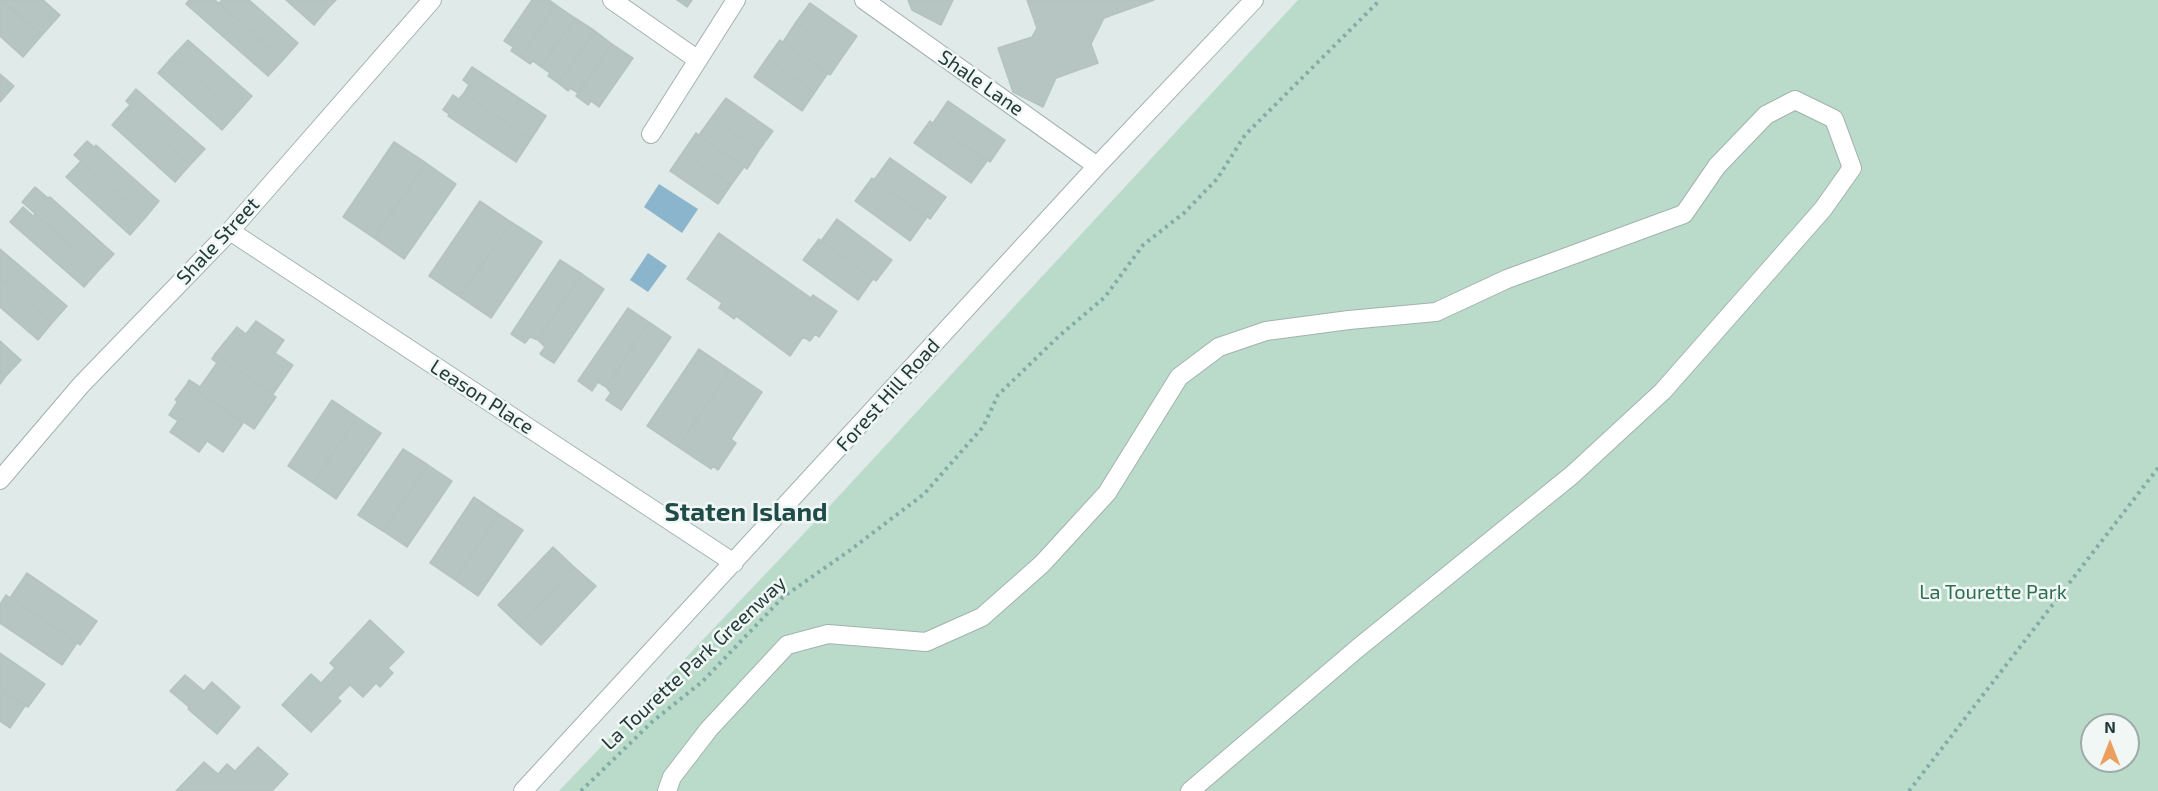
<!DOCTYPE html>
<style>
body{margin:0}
#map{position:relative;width:2158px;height:791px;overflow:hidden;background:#e0eae8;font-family:"Exo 2",sans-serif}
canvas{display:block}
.north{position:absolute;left:2080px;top:713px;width:60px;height:60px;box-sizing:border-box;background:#f0f7f5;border:2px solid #9eaba9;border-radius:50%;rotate:0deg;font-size:16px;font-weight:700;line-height:24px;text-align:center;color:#223a38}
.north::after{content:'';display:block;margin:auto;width:21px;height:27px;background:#eb9e5e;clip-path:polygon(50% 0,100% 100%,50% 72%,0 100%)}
</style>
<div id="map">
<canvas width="2158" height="791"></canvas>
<div class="north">N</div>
</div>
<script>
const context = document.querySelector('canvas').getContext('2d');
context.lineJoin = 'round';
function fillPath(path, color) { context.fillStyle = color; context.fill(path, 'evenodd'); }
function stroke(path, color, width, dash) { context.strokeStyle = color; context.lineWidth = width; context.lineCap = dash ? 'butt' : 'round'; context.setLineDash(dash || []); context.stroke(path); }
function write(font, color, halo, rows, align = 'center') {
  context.font = font + ' "Exo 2",sans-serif'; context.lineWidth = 5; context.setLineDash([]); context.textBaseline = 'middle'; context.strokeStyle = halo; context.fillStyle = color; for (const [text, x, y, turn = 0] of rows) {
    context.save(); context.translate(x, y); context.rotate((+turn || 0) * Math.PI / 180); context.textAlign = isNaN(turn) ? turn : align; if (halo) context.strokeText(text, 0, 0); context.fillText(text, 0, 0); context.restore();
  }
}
fillPath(new Path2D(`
 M 1298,0 L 2158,0 L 2158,791 L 559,791 L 812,525 ZM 2092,725 L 2128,725 L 2128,761 L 2092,761 Z`), '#badbca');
fillPath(new Path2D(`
 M 659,184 L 698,209 L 682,233 L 644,207 Z
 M 648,253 L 667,266 L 648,292 L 630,280 Z`), '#8ab5cd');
const building = new Path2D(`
 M 0,0 L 42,35 L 23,57 L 0,36 Z
 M 2,0 L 43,0 L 60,15 L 42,35 Z
 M 189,0 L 215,0 L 283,60 L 268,76 L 186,4 Z
 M 222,0 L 249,0 L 298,43 L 283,60 L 219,3 Z
 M 286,0 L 321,0 L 329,7 L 314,25 Z
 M 321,0 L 336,0 L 329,7 Z
 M 532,0 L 549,0 L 556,5 L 520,57 L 511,51 L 513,47 L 504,41 Z
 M 677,0 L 692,0 L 687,7 Z
 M 908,0 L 953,0 L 941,25 L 912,10 Z
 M 1027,0 L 1154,0 L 1104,18 L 1091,44 L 1098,63 L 1056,78 L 1043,107 L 1013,92 L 998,48 L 1032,37 L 1037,28 Z
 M 810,3 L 857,36 L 843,56 L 796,22 Z
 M 556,5 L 575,18 L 541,67 L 533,61 L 530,64 L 520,57 Z
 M 575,18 L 595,31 L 558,83 L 548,76 L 550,73 L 541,67 Z
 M 796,22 L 843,56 L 830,75 L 783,42 Z
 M 595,31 L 612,44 L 578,93 L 570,88 L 568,91 L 558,83 Z
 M 188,40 L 252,96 L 237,113 L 172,57 Z
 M 780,40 L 828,73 L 815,92 L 767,58 Z
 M 612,44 L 633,58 L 599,107 L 591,101 L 588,105 L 576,96 Z
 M 172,57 L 237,113 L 222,130 L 158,73 Z
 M 767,58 L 815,92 L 802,111 L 754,77 Z
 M 472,67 L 546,116 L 531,139 L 464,93 L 469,85 L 463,80 Z
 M 0,74 L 14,86 L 0,102 Z
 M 136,89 L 205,149 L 190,165 L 127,108 L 130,105 L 126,101 Z
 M 464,93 L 531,139 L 516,162 L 448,116 L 449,114 L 443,110 L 453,95 L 459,99 Z
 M 726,98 L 773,131 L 759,150 L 712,117 Z
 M 948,101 L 1005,140 L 990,162 L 933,123 Z
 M 127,108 L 190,165 L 175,182 L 112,125 Z
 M 712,117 L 759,150 L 747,169 L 699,135 Z
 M 930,121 L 987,161 L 971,183 L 914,143 Z
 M 696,133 L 744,167 L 731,185 L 683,152 Z
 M 87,141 L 94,147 L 96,145 L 159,201 L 145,218 L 74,155 Z
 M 394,142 L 426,163 L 374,238 L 343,217 Z
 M 683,152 L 731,185 L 718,204 L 670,171 Z
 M 890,158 L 946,197 L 930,219 L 874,180 Z
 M 81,161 L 145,218 L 130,235 L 66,177 Z
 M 426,163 L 456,184 L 404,259 L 374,238 Z
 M 872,178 L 927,217 L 910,241 L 855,201 Z
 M 35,187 L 48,198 L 50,197 L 114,254 L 99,270 L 22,202 Z
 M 480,201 L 511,222 L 460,297 L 429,276 Z
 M 23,207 L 33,216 L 35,214 L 99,270 L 84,287 L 10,222 Z
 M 837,219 L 892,260 L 876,281 L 821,241 Z
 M 511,222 L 542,242 L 491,318 L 460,297 Z
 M 719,233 L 811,298 L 813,295 L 837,311 L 819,337 L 815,334 L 810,341 L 803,337 L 790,356 L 736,316 L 734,319 L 719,308 L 722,303 L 687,279 Z
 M 819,239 L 873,279 L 858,300 L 803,260 Z
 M 0,249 L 67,306 L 52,323 L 0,277 Z
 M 560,260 L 582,274 L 538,340 L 530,337 L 525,343 L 511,334 Z
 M 582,274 L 604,289 L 554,363 L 540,354 L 545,347 L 538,340 Z
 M 0,277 L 52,323 L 38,340 L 0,307 Z
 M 628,308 L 649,322 L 606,387 L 598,382 L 592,391 L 578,381 Z
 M 256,321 L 284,340 L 275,353 L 293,365 L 273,394 L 215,354 L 237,327 L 246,334 Z
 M 649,322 L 671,337 L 621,410 L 606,400 L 611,393 L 606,387 Z
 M 0,341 L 21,360 L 6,376 L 0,371 Z
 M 699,349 L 730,370 L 678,447 L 647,426 Z
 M 215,354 L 276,397 L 254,429 L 187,384 L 189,380 L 200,387 L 217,363 L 212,359 Z
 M 730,370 L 762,392 L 731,439 L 736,443 L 718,470 L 713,466 L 711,469 L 678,447 Z
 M 0,371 L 6,376 L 0,384 Z
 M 187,384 L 243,423 L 223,452 L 207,441 L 199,452 L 170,432 L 178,421 L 169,415 L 178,401 L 175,400 Z
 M 332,400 L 357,417 L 313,483 L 288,466 Z
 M 357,417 L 381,433 L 336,499 L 313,483 Z
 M 403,449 L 428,465 L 383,531 L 358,515 Z
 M 428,465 L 452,481 L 407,547 L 383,531 Z
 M 474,497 L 499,514 L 455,580 L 430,563 Z
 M 499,514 L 523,530 L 478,596 L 455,580 Z
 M 553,547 L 574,567 L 520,626 L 498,605 Z
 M 574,567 L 596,586 L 541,645 L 520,626 Z
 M 27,573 L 97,621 L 80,645 L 10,598 Z
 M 6,595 L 77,643 L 62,665 L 0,623 L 0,604 Z
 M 370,620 L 404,652 L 388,668 L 393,673 L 380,687 L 376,683 L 363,697 L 350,685 L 337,698 L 341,701 L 311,732 L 282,705 L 311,674 L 321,683 L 335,668 L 330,663 Z
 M 0,653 L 45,684 L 28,707 L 0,689 Z
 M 185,675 L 204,691 L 212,682 L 240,707 L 217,734 L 188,709 L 189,707 L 170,691 Z
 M 0,689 L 25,706 L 10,728 L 0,721 Z
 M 258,747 L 288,774 L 272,791 L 176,791 L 204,762 L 218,774 L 227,764 L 235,771 Z`);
fillPath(building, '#b6c5c1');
stroke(building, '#b3c3c0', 1.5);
const minor = new Path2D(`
 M 612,0 L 698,60
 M 864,0 L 1097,166
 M 651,134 L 736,0
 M 230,231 L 734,563
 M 0,480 L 81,385 L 230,231 L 432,0
 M 523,791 L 1097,166 L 1254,0
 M 667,791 L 672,777 L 709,729 L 787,645 L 828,634 L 926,642 L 982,617 L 1042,564 L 1107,493 L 1179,377 L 1219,347 L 1266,331 L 1349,320 L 1436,312 L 1507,279 L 1684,214 L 1717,166 L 1766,115 L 1795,100 L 1834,119 L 1852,168 L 1823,209 L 1663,391 L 1572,475 L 1358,648 L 1190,791`);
stroke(minor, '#a3b2b0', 20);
stroke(new Path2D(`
 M 581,791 L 653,721 L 703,681 L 783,597 L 849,551 L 924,494 L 983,427 L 998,395 L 1059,336 L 1105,297 L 1143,245 L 1184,213 L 1217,179 L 1245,135 L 1380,0
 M 1909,791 L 2158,468`), '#82aca8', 4, [3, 4.5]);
stroke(minor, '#fff', 18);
write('20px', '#223a38', '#f0f7f5', [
 ["Shale Lane",981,83,35],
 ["Shale Street",218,241,-47],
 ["Forest Hill Road",888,395,-48],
 ["Leason Place",482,397,33],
 ["La Tourette Park Greenway",694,663,-43]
]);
write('20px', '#2e6e54', '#f0f7f5', [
 ["La Tourette Park",1993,592]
]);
write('bold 26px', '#1f4b49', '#f0f7f5', [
 ["Staten Island",746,512]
]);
</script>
